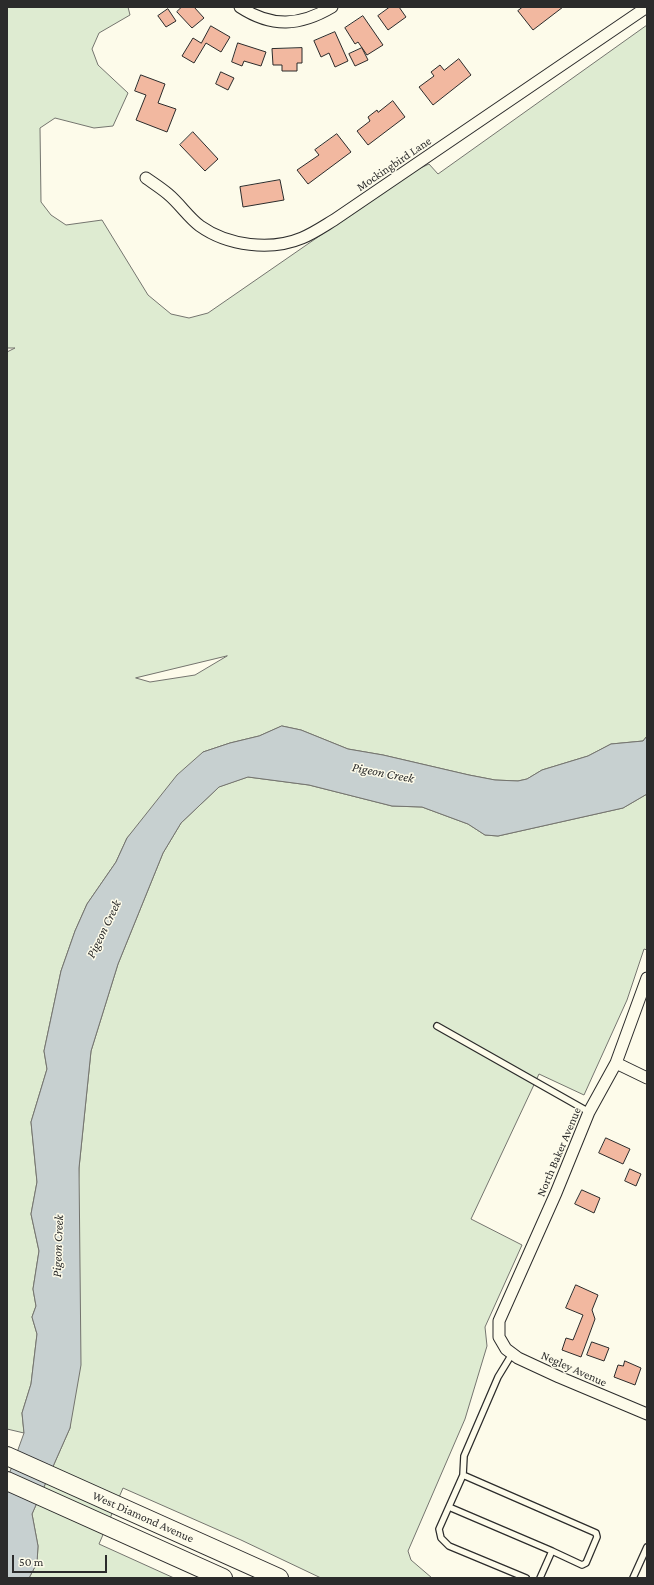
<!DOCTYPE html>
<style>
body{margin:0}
#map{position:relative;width:654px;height:1585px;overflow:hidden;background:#fdfbea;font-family:"Crimson Pro",serif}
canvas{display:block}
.frame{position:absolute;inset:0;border:8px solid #2b2b2b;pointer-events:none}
.scale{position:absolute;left:12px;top:1555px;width:95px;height:18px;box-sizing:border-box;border:2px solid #2b2b2b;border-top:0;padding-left:5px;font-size:12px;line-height:14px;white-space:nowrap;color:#2b2b2b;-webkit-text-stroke:3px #fdfbea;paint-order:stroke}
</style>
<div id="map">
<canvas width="654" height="1585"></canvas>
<div class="frame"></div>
<div class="scale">50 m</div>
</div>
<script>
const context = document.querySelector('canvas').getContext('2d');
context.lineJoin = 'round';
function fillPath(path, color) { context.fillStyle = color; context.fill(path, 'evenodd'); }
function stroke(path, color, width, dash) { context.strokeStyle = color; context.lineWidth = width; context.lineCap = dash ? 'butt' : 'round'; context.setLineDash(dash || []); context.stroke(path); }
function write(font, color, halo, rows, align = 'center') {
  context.font = font + ' "Crimson Pro",serif'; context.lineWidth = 3; context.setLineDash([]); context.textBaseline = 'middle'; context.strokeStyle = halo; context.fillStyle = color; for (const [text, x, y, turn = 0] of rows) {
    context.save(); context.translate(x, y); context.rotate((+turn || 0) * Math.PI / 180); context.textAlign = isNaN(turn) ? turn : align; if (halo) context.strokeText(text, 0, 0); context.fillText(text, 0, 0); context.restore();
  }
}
const green = new Path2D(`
 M 7,7 L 128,7 L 130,15 L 99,33 L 92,49 L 98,65 L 128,93 L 113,126 L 94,128 L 55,118 L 40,128 L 41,202 L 51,215 L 66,225 L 102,220 L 148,295 L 171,314 L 189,318 L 208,313 L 412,172 L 429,164 L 438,174 L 647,25 L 647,736 L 643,741 L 611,744 L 588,756 L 542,770 L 527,779 L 518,781 L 495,780 L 469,775 L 383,755 L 348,749 L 301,730 L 282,726 L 259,736 L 230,743 L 203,752 L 127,838 L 116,862 L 87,904 L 75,931 L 61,971 L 44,1051 L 47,1069 L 31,1122 L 37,1182 L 31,1214 L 39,1251 L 33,1289 L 36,1306 L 32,1317 L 37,1334 L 31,1384 L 22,1413 L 24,1433 L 7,1429 L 7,352 L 15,348 L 7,348 ZM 227,656 L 195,675 L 150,682 L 136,678 Z
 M 248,777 L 309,785 L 392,806 L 422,807 L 468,824 L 485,835 L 498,836 L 623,808 L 647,794 L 647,950 L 644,949 L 627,1000 L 584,1095 L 539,1074 L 471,1219 L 522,1245 L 485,1327 L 487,1346 L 465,1419 L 408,1551 L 411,1560 L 432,1578 L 321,1578 L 241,1540 L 123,1488 L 99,1544 L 174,1578 L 29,1578 L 37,1563 L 38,1546 L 32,1514 L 70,1428 L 79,1168 L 91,1051 L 118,964 L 163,853 L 181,823 L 219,787 Z`);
fillPath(green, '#deebd1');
stroke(green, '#74746e', 1);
const water = new Path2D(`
 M 282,726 L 301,730 L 348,749 L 383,755 L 469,775 L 495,780 L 518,781 L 527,779 L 542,770 L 588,756 L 611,744 L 643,741 L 647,736 L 647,794 L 623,808 L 498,836 L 485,835 L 468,824 L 422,807 L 392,806 L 309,785 L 248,777 L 219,787 L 181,823 L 163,853 L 118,964 L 91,1051 L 79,1168 L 81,1365 L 70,1428 L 32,1514 L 38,1546 L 37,1563 L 29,1578 L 7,1578 L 7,1480 L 24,1433 L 22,1413 L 31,1384 L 37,1334 L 32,1317 L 36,1306 L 33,1289 L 39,1251 L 31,1214 L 37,1182 L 31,1122 L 47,1069 L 44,1051 L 61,971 L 75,931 L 87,904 L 116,862 L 127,838 L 177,775 L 203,752 L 230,743 L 259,736 Z`);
fillPath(water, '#c7d0d0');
stroke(water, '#74746e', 1);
const building = new Path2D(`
 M 182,7 L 194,7 L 204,18 L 192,28 L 177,12 Z
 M 390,7 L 399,7 L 406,17 L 388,30 L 378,16 Z
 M 523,7 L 563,7 L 533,30 L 518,11 Z
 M 168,9 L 176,21 L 166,27 L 158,16 Z
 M 363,16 L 383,45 L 367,55 L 358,42 L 355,44 L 345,28 Z
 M 211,26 L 230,37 L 221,52 L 206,43 L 194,63 L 182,56 L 193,38 L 201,43 Z
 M 335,32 L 348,61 L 335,67 L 329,53 L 321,57 L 314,41 Z
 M 238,43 L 266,52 L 261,66 L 244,61 L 242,66 L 232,62 Z
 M 302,48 L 302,63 L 297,63 L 297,71 L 282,71 L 282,65 L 273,65 L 272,49 Z
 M 362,48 L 368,60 L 355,66 L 349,54 Z
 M 459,59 L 471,75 L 433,105 L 419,87 L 434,76 L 431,72 L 440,65 L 444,70 Z
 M 221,72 L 234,78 L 228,90 L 216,84 Z
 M 141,75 L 165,84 L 158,103 L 176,109 L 167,132 L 136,120 L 146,95 L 135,91 Z
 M 393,101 L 405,117 L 368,145 L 357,131 L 370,121 L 368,117 L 377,110 L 378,112 Z
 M 193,132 L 218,159 L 205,171 L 180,145 Z
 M 337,134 L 351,152 L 308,184 L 297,170 L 319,155 L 315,150 Z
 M 280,180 L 284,200 L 243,207 L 240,187 Z
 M 606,1138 L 630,1149 L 623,1164 L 599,1153 Z
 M 630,1169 L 641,1174 L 636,1186 L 625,1181 Z
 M 582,1190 L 600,1198 L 594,1213 L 575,1204 Z
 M 576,1285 L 598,1295 L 592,1310 L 595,1319 L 581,1357 L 562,1350 L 566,1338 L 573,1340 L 583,1315 L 566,1308 Z
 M 592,1342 L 609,1348 L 604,1361 L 587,1355 Z
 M 625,1361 L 641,1368 L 635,1385 L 614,1377 L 618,1365 L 623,1366 Z`);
fillPath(building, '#f2b8a0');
stroke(building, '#2b2b2b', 1);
const service = new Path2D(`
 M 437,1026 L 589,1112
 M 512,1354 L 498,1377 L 464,1456 L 463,1475 L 439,1529 L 441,1538 L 449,1546 L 526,1578
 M 463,1475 L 596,1533 L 597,1537 L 586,1563 L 582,1565 L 552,1551
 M 449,1507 L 552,1551 L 540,1578
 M 633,1578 L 647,1547`);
const minor = new Path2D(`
 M 240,7 C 272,28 300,26 332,7
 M 146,178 C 153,183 161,188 168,194 C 180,204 188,217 200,226 C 228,246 271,251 302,238 C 314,233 324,226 334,220 L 647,7
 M 647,978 L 616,1063 L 589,1112 L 556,1193 L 499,1321 L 499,1337 L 506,1349 L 518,1358 L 559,1377 L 647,1414
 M 616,1063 L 647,1078`);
const primary = new Path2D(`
 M 7,1456 L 279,1578
 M 7,1481 L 223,1578`);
stroke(service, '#2b2b2b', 8);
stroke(minor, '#2b2b2b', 13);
stroke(primary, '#2b2b2b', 20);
stroke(service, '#fdfbea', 5.5);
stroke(minor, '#fdfbea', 11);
stroke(primary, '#fdfbea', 18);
write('12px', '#2b2b2b', '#fdfbea', [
 ["Mockingbird Lane",394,164,-34],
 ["North Baker Avenue",559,1152,-67],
 ["Negley Avenue",574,1369,24],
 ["West Diamond Avenue",143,1517,24]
]);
write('italic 13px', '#2b2b2b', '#fdfbea', [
 ["Pigeon Creek",383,773,11],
 ["Pigeon Creek",104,929,-64],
 ["Pigeon Creek",58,1246,-88]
]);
</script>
